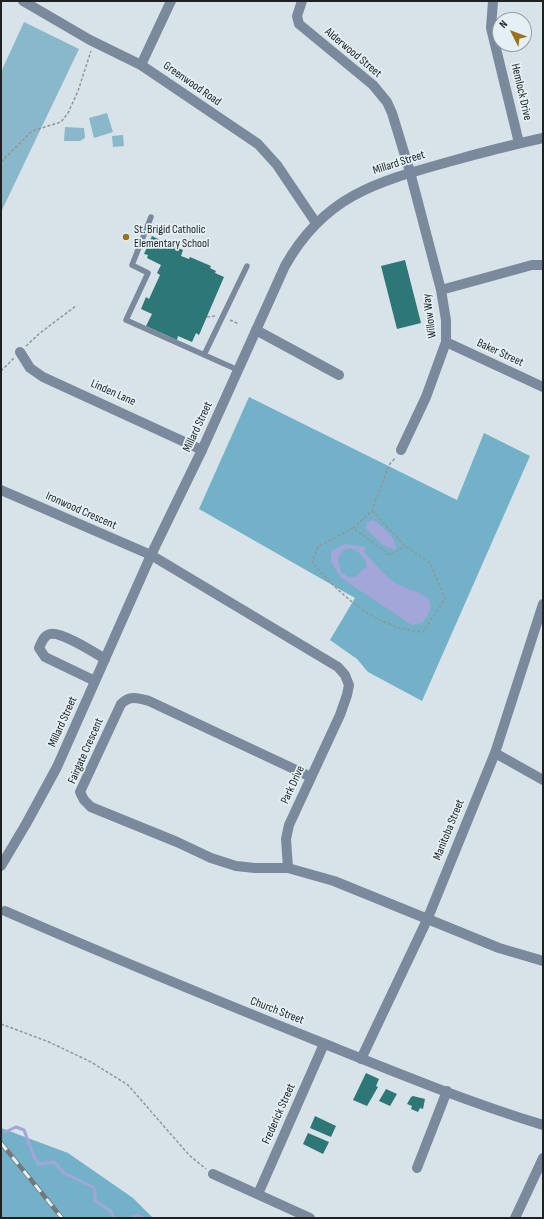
<!DOCTYPE html>
<style>
body{margin:0}
#map{position:relative;width:544px;height:1219px;overflow:hidden;background:#d7e3e8;font-family:"Sofia Sans Condensed",sans-serif}
canvas{display:block}
.frame{position:absolute;inset:0;border:2px solid #1d2123;pointer-events:none}
.north{position:absolute;left:492px;top:12px;width:40px;height:40px;box-sizing:border-box;background:#e4f0f5;border:1px solid #949da1;border-radius:50%;rotate:312deg;font-size:11px;font-weight:700;line-height:16px;text-align:center;color:#1d2123}
.north::after{content:'';display:block;margin:auto;width:14px;height:18px;background:#9b731f;clip-path:polygon(50% 0,100% 100%,50% 72%,0 100%)}
</style>
<div id="map">
<canvas width="544" height="1219"></canvas>
<div class="frame"></div>
<div class="north">N</div>
</div>
<script>
const context = document.querySelector('canvas').getContext('2d');
context.lineJoin = 'round';
function fillPath(path, color) { context.fillStyle = color; context.fill(path, 'evenodd'); }
function stroke(path, color, width, dash) { context.strokeStyle = color; context.lineWidth = width; context.lineCap = dash ? 'butt' : 'round'; context.setLineDash(dash || []); context.stroke(path); }
function write(font, color, halo, rows, align = 'center') {
  context.font = font + ' "Sofia Sans Condensed",sans-serif'; context.lineWidth = 3.5; context.setLineDash([]); context.textBaseline = 'middle'; context.strokeStyle = halo; context.fillStyle = color; for (const [text, x, y, turn = 0] of rows) {
    context.save(); context.translate(x, y); context.rotate((+turn || 0) * Math.PI / 180); context.textAlign = isNaN(turn) ? turn : align; if (halo) context.strokeText(text, 0, 0); context.fillText(text, 0, 0); context.restore();
  }
}
fillPath(new Path2D(`
 M 24,22 L 79,49 L 1,212 L 1,72 Z
 M 107,113 L 113,132 L 94,138 L 89,118 Z
 M 65,127 L 84,128 L 85,138 L 80,141 L 64,141 Z
 M 123,135 L 124,146 L 113,147 L 112,136 Z`), '#88b8ca');
fillPath(new Path2D(`
 M 249,397 L 457,500 L 484,433 L 530,456 L 422,701 L 368,672 L 357,659 L 330,640 L 355,598 L 199,509 Z
 M 1,1128 L 68,1153 L 133,1198 L 153,1218 L 1,1218 Z`), '#73b1c8');
fillPath(new Path2D(`
 M 374,520 C 383,527 395,536 396,548 L 395,550 L 383,545 L 365,528 L 367,522 Z
 M 345,544 L 366,547 L 364,552 C 373,561 381,571 390,579 C 407,594 449,591 422,623 L 412,625 L 341,578 L 331,562 L 331,551 ZM 350,548 C 359,551 365,557 367,566 L 356,576 L 350,578 L 341,572 L 338,559 L 343,550 Z`), '#a2a6d8');
stroke(new Path2D(`
 M 5,1132 L 16,1127 L 24,1130 L 35,1159 L 39,1164 L 54,1162 L 64,1173 L 93,1187 L 95,1191 L 95,1201 L 111,1211 L 114,1218
 M 131,1218 L 137,1215 L 143,1218`), '#a2a6d8', 3);
fillPath(new Path2D(`
 M 152,236 L 162,241 L 164,238 L 172,242 L 171,245 L 183,250 L 181,256 L 189,259 L 190,257 L 211,266 L 210,268 L 216,271 L 215,273 L 224,277 L 199,335 L 196,333 L 192,342 L 178,336 L 177,340 L 146,326 L 152,314 L 141,309 L 146,297 L 149,299 L 160,275 L 157,273 L 161,265 L 147,258 L 148,255 L 144,254 Z
 M 405,260 L 421,323 L 397,329 L 381,266 Z
 M 366,1073 L 379,1079 L 376,1086 L 378,1087 L 367,1106 L 353,1100 Z
 M 386,1089 L 397,1094 L 390,1106 L 379,1101 Z
 M 413,1096 L 425,1099 L 423,1109 L 420,1108 L 418,1112 L 411,1109 L 412,1106 L 407,1104 L 411,1097 Z
 M 315,1116 L 336,1126 L 331,1137 L 310,1128 Z
 M 308,1133 L 329,1142 L 323,1154 L 303,1144 Z`), '#2d7777');
stroke(new Path2D(`
 M 1,162 L 32,131 L 61,122 L 68,113 L 78,91 L 91,51
 M 207,317 L 215,316
 M 230,320 L 239,324
 M 26,346 L 40,333 L 76,306
 M 1,371 L 14,358
 M 372,511 L 405,546 L 430,563 L 445,598 L 423,632 C 415,631 406,630 398,627 C 364,617 335,589 312,562 L 318,547 L 353,528 L 390,555 L 405,546
 M 353,528 L 372,511 L 389,465 L 396,457
 M 1,1024 L 49,1042 L 91,1062 L 128,1085 L 189,1155 L 206,1169`), '#8e979b', 1.5, [3, 2]);
stroke(new Path2D(`
 M 151,217 L 132,265 L 148,273 L 126,320 L 238,370
 M 204,355 L 247,266`), '#7a8a9c', 5.5);
stroke(new Path2D(`
 M 23,1 L 90,40 L 141,65 L 258,144 L 277,165 L 316,223
 M 302,1 L 297,16 L 299,24 L 373,85 L 387,102 L 392,113 L 410,172 L 441,290 L 446,320 L 446,342 L 426,397 L 401,450
 M 493,1 L 491,28 L 519,143
 M 141,65 L 171,1
 M 441,290 L 532,265 L 543,265
 M 256,330 L 339,375
 M 446,342 L 543,387
 M 20,352 L 30,368 L 43,377 L 202,450
 M 1,490 L 151,555 L 338,667 L 345,675 L 349,685 L 347,695 L 340,715 L 289,825 L 286,839 L 288,868 L 334,881 L 499,948 L 543,961
 M 95,681 L 45,657 L 39,648 C 42,642 43,636 50,634 C 61,631 95,653 105,659
 M 495,753 L 543,780
 M 288,868 L 255,868 L 236,866 L 211,858 L 177,842 L 91,807 L 84,800 L 80,792 L 121,704 C 130,695 138,698 149,701 L 311,777
 M 5,911 C 111,957 218,1001 325,1044 C 397,1073 468,1102 543,1125
 M 361,1059 L 427,920 L 495,753 L 543,604
 M 417,1168 L 447,1091
 M 213,1174 L 310,1218
 M 258,1194 L 324,1044
 M 515,1218 L 543,1158`), '#7a8a9c', 10);
stroke(new Path2D(`
 M 1,866 L 26,824 L 57,767 L 151,555 L 202,450 L 285,266 C 324,196 376,182 448,162 C 480,153 511,145 543,138`), '#7a8a9c', 10);
const rail = new Path2D(`
 M 1,1143 L 62,1218`);
stroke(rail, '#71797c', 4.5);
stroke(rail, '#e4f0f5', 3, [9]);
for (const [x, y, r, color] of [
 [126,237,4,"#9b731f"]
]) { const dot = new Path2D(); dot.arc(x, y, r, 0, 2 * Math.PI); context.fillStyle = color; context.fill(dot); stroke(dot, '#e4f0f5', 1.5); }
write('12px', '#1d2123', '#e4f0f5', [
 ["Alderwood Street",353,53,40],
 ["Greenwood Road",192,84,35],
 ["Hemlock Drive",521,92,77],
 ["Millard Street",399,163,-18],
 ["Willow Way",430,316,-97],
 ["Baker Street",500,353,25],
 ["Linden Lane",113,393,24],
 ["Millard Street",198,427,-65],
 ["Ironwood Crescent",81,511,24],
 ["Millard Street",63,722,-66],
 ["Fairgate Crescent",86,751,-66],
 ["Park Drive",293,785,-65],
 ["Manitoba Street",449,830,-68],
 ["Church Street",277,1011,21],
 ["Frederick Street",279,1114,-66]
]);
write('12px', '#1d2123', '#e4f0f5', [
 ["St. Brigid Catholic",134,230],
 ["Elementary School",134,244]
], 'left');
</script>
